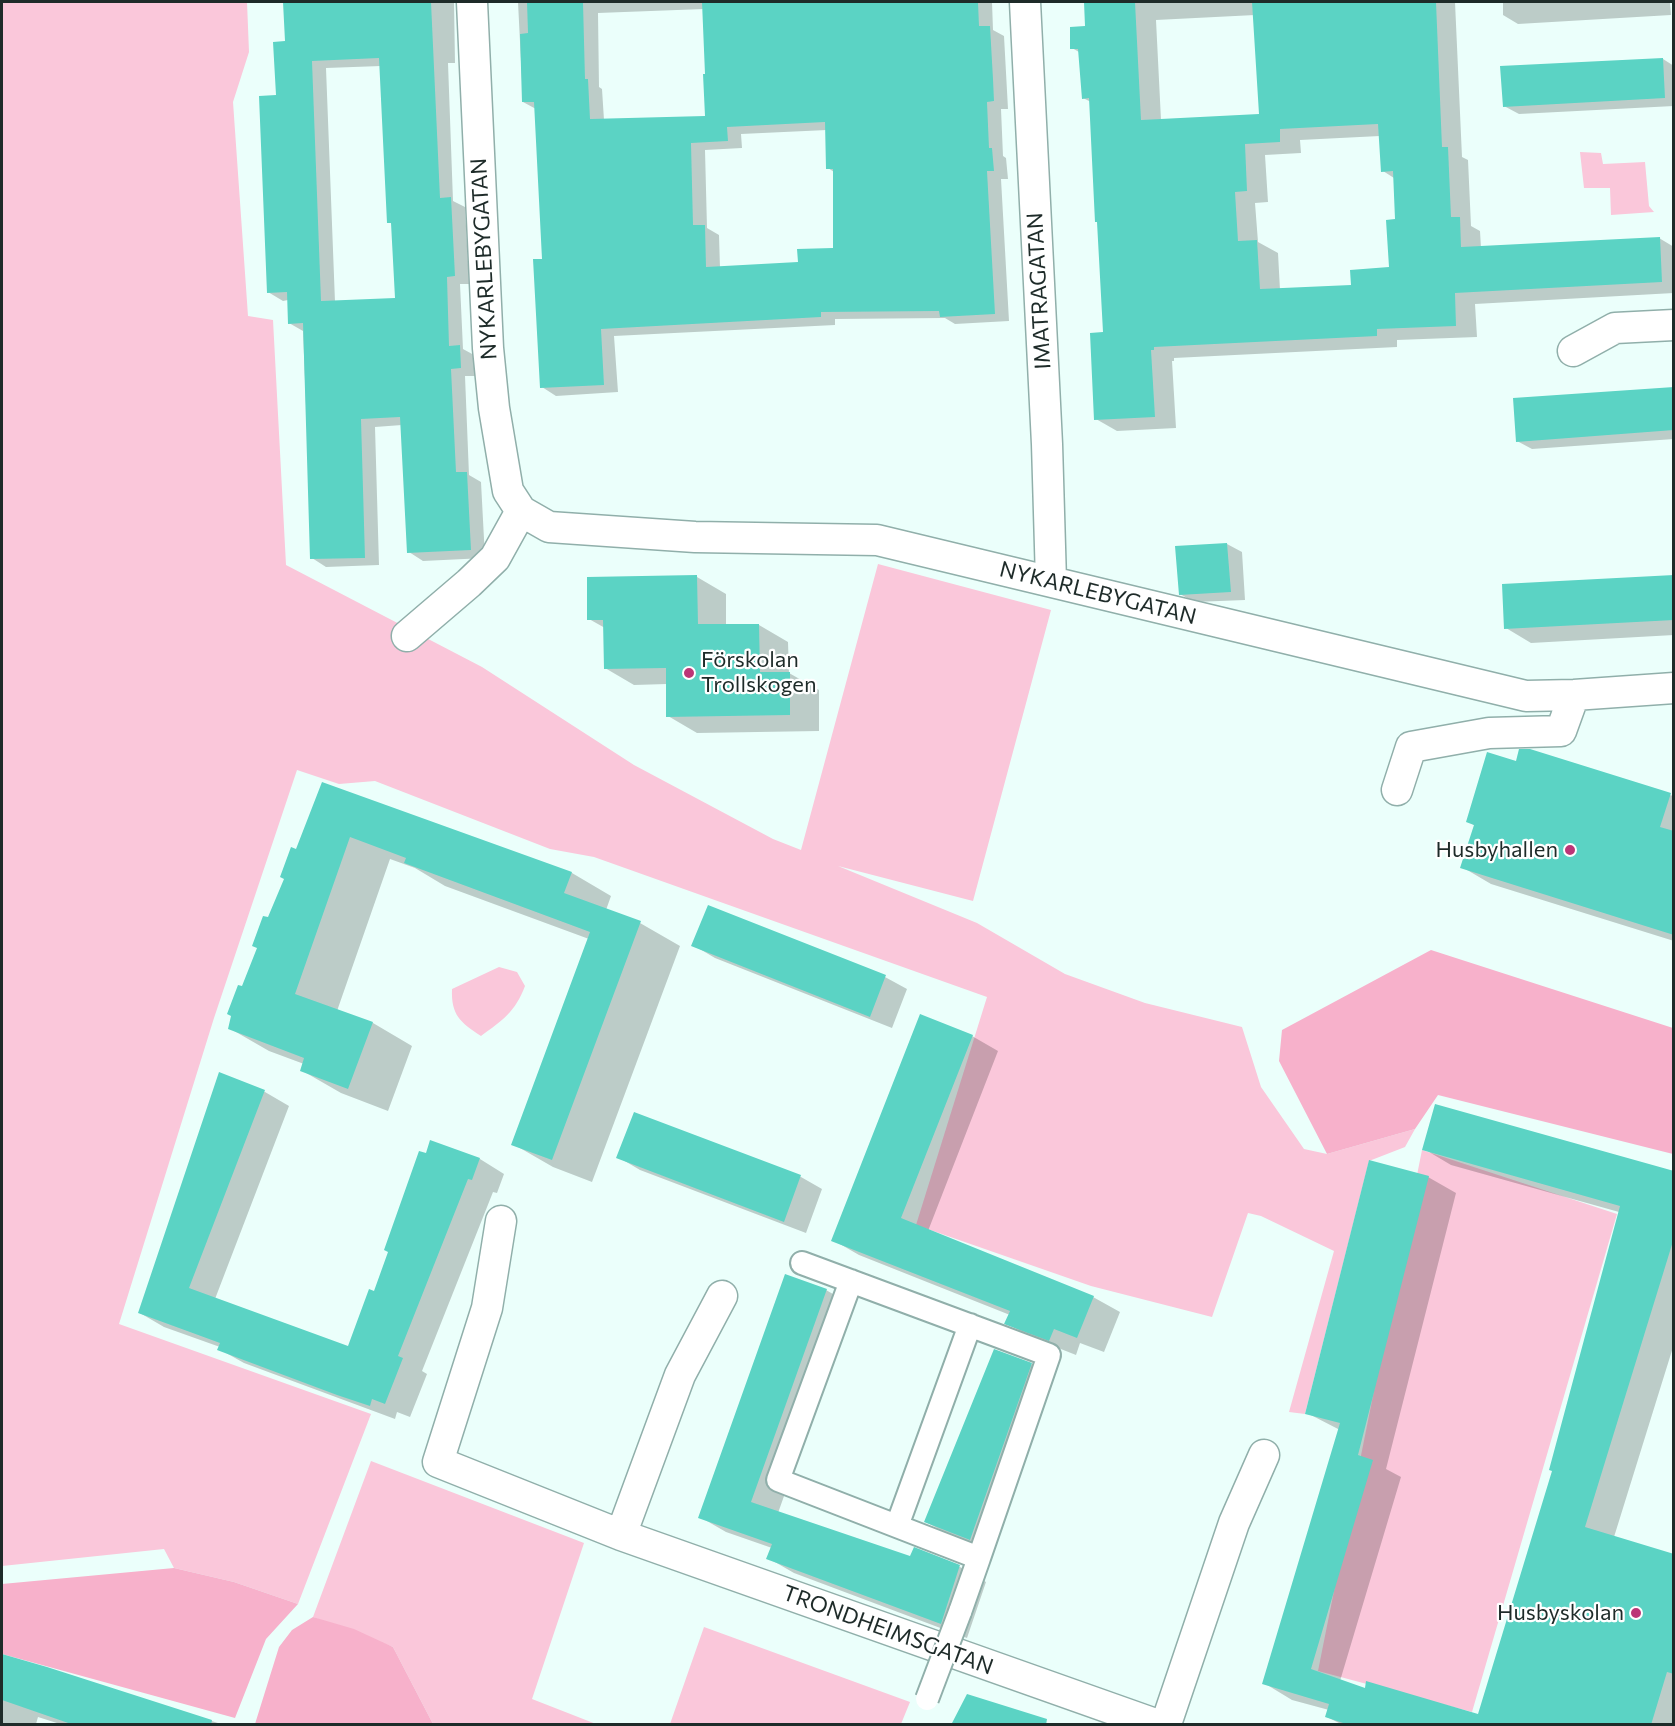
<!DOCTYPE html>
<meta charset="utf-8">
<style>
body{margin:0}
#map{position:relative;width:1675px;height:1726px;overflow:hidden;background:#ebfffb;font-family:Commissioner,sans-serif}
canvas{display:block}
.frame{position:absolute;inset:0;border:3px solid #1e2b29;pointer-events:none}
</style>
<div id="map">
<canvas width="1675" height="1726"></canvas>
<div class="frame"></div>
</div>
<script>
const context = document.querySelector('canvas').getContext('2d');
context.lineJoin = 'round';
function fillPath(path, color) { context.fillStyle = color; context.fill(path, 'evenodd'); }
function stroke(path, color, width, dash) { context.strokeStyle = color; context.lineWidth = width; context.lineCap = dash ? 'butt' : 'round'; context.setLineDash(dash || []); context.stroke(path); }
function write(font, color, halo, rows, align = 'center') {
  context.font = font + ' Commissioner,sans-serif'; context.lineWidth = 4.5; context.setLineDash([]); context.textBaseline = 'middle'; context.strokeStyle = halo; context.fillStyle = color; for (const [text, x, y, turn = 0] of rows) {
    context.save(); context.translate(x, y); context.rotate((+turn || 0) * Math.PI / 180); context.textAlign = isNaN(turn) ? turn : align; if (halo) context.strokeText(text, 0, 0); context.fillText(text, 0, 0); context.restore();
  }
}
fillPath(new Path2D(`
 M 2,2 L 247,2 L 249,52 L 233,102 L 248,316 L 273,320 L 286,565 L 482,667 L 634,765 L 773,839 L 801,850 L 878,564 L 1051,610 L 973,901 L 838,866 L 977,923 L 1065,974 L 1145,1003 L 1242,1027 L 1261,1087 L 1304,1149 L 1327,1154 L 1415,1129 L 1405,1147 L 1369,1161 L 1305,1414 L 1289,1412 L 1334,1251 L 1261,1216 L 1248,1213 L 1212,1317 L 1091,1286 L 916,1225 L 987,997 L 594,857 L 550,849 L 375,781 L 339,784 L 297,770 L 214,1018 L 119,1324 L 371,1414 L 298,1604 L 234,1582 L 174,1568 L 164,1549 L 2,1566 Z
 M 1580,152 L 1601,153 L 1603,164 L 1645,162 L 1649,206 L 1654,212 L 1611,215 L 1610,188 L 1584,188 Z
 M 499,967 L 517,972 L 525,986 C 515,1012 503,1020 481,1036 C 460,1022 451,1015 452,989 Z
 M 1422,1150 L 1617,1214 L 1472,1712 L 1318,1671 Z
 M 371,1461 L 584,1543 L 532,1699 L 596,1724 L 433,1724 L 393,1647 L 313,1617 Z
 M 704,1627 L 910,1702 L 901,1724 L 670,1724 Z`), '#fac7da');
fillPath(new Path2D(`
 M 1431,950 L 1673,1028 L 1673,1154 L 1438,1095 L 1415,1129 L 1327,1154 L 1279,1061 L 1282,1030 Z
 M 174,1568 L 234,1582 L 298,1604 L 266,1639 L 235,1718 L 2,1654 L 2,1584 Z
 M 313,1617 L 354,1629 L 393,1647 L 433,1724 L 255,1724 L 279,1647 L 292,1630 Z`), '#f7b1cb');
fillPath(new Path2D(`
 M 285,2 L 454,2 L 455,63 L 448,63 L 453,201 L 465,207 L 469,284 L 460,284 L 463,349 L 474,355 L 475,376 L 465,376 L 469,475 L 481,482 L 485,558 L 423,561 L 409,552 L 402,425 L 375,427 L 379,565 L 326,567 L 312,558 L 303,331 L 289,323 L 288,300 L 283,301 L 268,292 L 277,97 L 286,43 ZM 381,66 L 388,222 L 393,224 L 396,299 L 335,302 L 326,68 Z
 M 518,2 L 992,2 L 993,30 L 1004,36 L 1008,109 L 1001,109 L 1003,156 L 1006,158 L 1008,179 L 1001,179 L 1009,321 L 955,324 L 945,318 L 835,319 L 835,325 L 614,336 L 618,392 L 556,396 L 542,387 L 543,260 L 536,109 L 523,102 ZM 704,9 L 707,75 L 706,117 L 604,120 L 602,89 L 599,87 L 598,13 ZM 827,130 L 828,168 L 834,172 L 834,249 L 799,264 L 720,268 L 719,235 L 707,228 L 705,150 L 742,148 L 741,134 Z
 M 1085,2 L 1455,2 L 1462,157 L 1468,160 L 1471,226 L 1480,231 L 1481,248 L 1659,238 L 1674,247 L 1674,293 L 1475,304 L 1477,337 L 1397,340 L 1397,347 L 1174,358 L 1174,361 L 1172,361 L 1176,428 L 1117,431 L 1096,419 L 1105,333 L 1091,102 L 1083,98 L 1079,52 L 1072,48 L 1086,28 ZM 1255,15 L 1261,115 L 1161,120 L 1156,20 ZM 1380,136 L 1383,171 L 1394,178 L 1396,221 L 1391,269 L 1353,286 L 1280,290 L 1278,253 L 1258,242 L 1255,203 L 1268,202 L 1265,155 L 1301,153 L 1300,140 Z
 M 1503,2 L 1670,2 L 1671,15 L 1518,24 L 1503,15 Z
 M 1663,59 L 1674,66 L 1674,106 L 1519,114 L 1504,106 Z
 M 1674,388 L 1674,439 L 1532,449 L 1517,441 Z
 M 1227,544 L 1242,552 L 1245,600 L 1194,602 L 1180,594 Z
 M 697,577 L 726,594 L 726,625 L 759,625 L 788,642 L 789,673 L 819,690 L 819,731 L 697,733 L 668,716 L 667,684 L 634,685 L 605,668 L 605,628 L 589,619 Z
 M 1674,577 L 1674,635 L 1531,643 L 1506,628 Z
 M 1517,763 L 1674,796 L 1674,941 L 1491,884 L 1462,867 L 1475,826 L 1468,821 Z
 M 323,784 L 572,873 L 611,896 L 606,910 L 640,923 L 680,946 L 592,1182 L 553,1167 L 513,1144 L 589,939 L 445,886 L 415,868 L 390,859 L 337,1011 L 373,1023 L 412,1046 L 388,1111 L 341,1093 L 301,1070 L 304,1064 L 269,1051 L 229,1028 L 269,919 Z
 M 693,945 L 885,977 L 907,989 L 892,1028 L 715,958 Z
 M 972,1036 L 998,1051 L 928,1231 L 1093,1297 L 1120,1312 L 1104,1352 L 1080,1343 L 1076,1355 L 1033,1338 L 1006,1323 L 1010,1315 L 859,1255 L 833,1240 Z
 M 220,1074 L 265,1092 L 289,1106 L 215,1299 L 349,1348 L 375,1293 L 431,1142 L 480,1159 L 504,1174 L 497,1193 L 493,1192 L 422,1371 L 427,1374 L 410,1417 L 397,1412 L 395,1419 L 244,1363 L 219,1349 L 220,1347 L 164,1327 L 140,1313 Z
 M 634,1114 L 801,1177 L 822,1189 L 806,1233 L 640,1170 L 618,1157 Z
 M 1424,1149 L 1674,1173 L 1674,1344 L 1614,1537 L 1674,1555 L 1674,1724 L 1341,1724 L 1327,1717 L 1329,1710 L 1292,1700 L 1264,1683 L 1340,1430 L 1307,1413 L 1428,1177 L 1456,1193 L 1386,1469 L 1401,1477 L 1340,1681 L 1366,1690 L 1479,1716 L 1554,1471 L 1619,1212 L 1451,1165 Z
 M 826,1290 L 852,1305 L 778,1513 L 911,1558 L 915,1549 L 960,1567 L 986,1582 L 967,1638 L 794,1573 L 768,1558 L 772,1548 L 726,1532 L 700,1517 Z
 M 1031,1364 L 1053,1377 L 993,1552 L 948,1534 L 926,1522 Z
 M 2,1656 L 47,1668 L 221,1724 L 60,1724 L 38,1717 L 36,1724 L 2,1724 Z`), '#0003');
fillPath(new Path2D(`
 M 283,2 L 431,2 L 440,198 L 451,197 L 455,276 L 447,277 L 449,346 L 460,345 L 461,368 L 451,369 L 456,472 L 467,472 L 471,550 L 407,553 L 400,417 L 361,419 L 365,558 L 310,559 L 303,323 L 288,324 L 287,292 L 267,293 L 259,96 L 276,95 L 273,42 L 285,41 ZM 379,58 L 387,223 L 391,223 L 395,298 L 321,301 L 312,61 Z
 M 527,2 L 583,2 L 585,79 L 588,79 L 590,119 L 705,116 L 703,74 L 705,74 L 702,2 L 978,2 L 979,26 L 990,26 L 993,79 L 994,101 L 987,102 L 989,148 L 992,148 L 994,171 L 987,171 L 995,314 L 940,317 L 939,311 L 821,312 L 821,317 L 601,329 L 604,385 L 540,388 L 533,259 L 542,259 L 534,102 L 522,102 L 520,34 L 528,33 ZM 825,122 L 826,169 L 833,169 L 833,248 L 797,249 L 798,262 L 706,267 L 705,225 L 693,225 L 691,143 L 728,141 L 727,127 Z
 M 1084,2 L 1135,2 L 1141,120 L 1259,114 L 1252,2 L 1436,2 L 1442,147 L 1448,147 L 1451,217 L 1460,217 L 1461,247 L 1660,237 L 1662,282 L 1455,293 L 1456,326 L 1377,329 L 1377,336 L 1154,347 L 1154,350 L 1151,350 L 1155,417 L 1094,420 L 1090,333 L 1103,332 L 1097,222 L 1095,222 L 1089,98 L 1082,99 L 1078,49 L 1070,49 L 1070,27 L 1085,26 ZM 1378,124 L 1381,172 L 1393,171 L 1395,219 L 1386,220 L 1389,267 L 1350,270 L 1351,285 L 1260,289 L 1257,240 L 1238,241 L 1235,192 L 1247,191 L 1245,144 L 1280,142 L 1280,129 Z
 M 1663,58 L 1665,98 L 1503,107 L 1500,66 Z
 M 1674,387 L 1674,430 L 1516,442 L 1513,398 Z
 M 1227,543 L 1231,592 L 1179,595 L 1175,546 Z
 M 697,575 L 698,624 L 759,624 L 760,672 L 790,672 L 790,715 L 666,717 L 666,668 L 604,669 L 603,620 L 587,620 L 587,577 Z
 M 1674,575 L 1674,620 L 1504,629 L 1502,584 Z
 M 1519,749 L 1530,749 L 1671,793 L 1660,827 L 1674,831 L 1674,935 L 1460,868 L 1474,825 L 1466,822 L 1487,752 L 1516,761 Z
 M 322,782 L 572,872 L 564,893 L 641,921 L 552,1160 L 511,1145 L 590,932 L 404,863 L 406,858 L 350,837 L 295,994 L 373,1022 L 348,1089 L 300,1071 L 304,1058 L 228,1029 L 231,1016 L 227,1014 L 238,985 L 242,986 L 257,948 L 252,946 L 263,916 L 268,917 L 284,879 L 280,877 L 291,847 L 296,849 Z
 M 708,905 L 886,975 L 870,1017 L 691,946 Z
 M 920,1014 L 973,1035 L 901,1218 L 1094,1296 L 1077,1338 L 1054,1329 L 1049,1341 L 1004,1324 L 1010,1311 L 831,1241 Z
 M 219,1072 L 265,1090 L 189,1288 L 348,1346 L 369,1289 L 374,1291 L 388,1252 L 384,1250 L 419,1151 L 426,1153 L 430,1140 L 480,1158 L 472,1180 L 468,1179 L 398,1356 L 403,1358 L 385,1404 L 372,1399 L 370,1406 L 337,1395 L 217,1350 L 220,1343 L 138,1313 Z
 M 1435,1104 L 1674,1171 L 1674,1238 L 1585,1527 L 1674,1554 L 1674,1674 L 1667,1672 L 1651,1725 L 1349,1725 L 1325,1717 L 1329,1704 L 1262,1684 L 1340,1423 L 1305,1414 L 1369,1160 L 1429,1176 L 1358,1455 L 1373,1460 L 1311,1669 L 1365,1688 L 1366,1681 L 1478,1714 L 1552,1471 L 1549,1470 L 1620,1206 L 1422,1150 Z
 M 634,1112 L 801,1175 L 784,1222 L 616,1158 Z
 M 785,1274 L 827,1289 L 751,1502 L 910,1556 L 914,1547 L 960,1565 L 941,1624 L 766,1559 L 772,1544 L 698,1518 Z
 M 994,1349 L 1032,1363 L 970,1540 L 924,1522 Z
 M 2,1654 L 47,1667 L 212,1720 L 211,1725 L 74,1725 L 2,1700 Z
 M 967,1694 L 1047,1719 L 1046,1725 L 951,1725 Z`), '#5bd3c4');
const pedestrian = new Path2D(`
 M 802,1263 C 885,1294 967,1324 1049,1355 L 979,1558 L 778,1480 L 851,1281
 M 897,1526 L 970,1325
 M 960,1612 L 979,1558`);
const minor = new Path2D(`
 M 472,2 L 488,348 L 494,408 L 508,491 L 521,511 L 549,527 L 695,537 L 877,540 L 1526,696 L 1574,695 L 1674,688
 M 1025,2 L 1047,444 L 1051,581
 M 1573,351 L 1615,328 L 1674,325
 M 407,636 L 469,583 L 495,558 L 521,511
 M 1397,790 L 1411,747 L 1489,733 L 1561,731 L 1574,695
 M 501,1221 L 487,1308 L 438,1462 L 621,1535 L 1155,1724
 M 621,1535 L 680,1375 L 722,1296
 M 1166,1724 L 1234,1523 L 1264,1455`);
stroke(pedestrian, '#90afaa', 26);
stroke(minor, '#90afaa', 33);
stroke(pedestrian, '#fff', 22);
stroke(minor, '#fff', 30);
const pedestrianBridge = new Path2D(`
 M 927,1699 L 960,1612`);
stroke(pedestrianBridge, '#90afaa', 26, []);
stroke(pedestrianBridge, '#fff', 22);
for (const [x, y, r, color] of [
 [689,673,6,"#bc3577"],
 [1570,850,6,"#bc3577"],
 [1636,1613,6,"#bc3577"]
]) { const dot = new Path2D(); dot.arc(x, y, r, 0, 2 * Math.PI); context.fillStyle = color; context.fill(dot); stroke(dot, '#fff', 2); }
write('22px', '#1e2b29', '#fff', [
 ["NYKARLEBYGATAN",484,259,-93],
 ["IMATRAGATAN",1039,291,-93],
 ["NYKARLEBYGATAN",1098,593,14],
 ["TRONDHEIMSGATAN",888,1630,20]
]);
write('22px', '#1e2b29', '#fff', [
 ["Förskolan",701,660,"left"],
 ["Trollskogen",701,685,"left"],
 ["Husbyhallen",1558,850],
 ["Husbyskolan",1624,1613]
], 'right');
</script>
